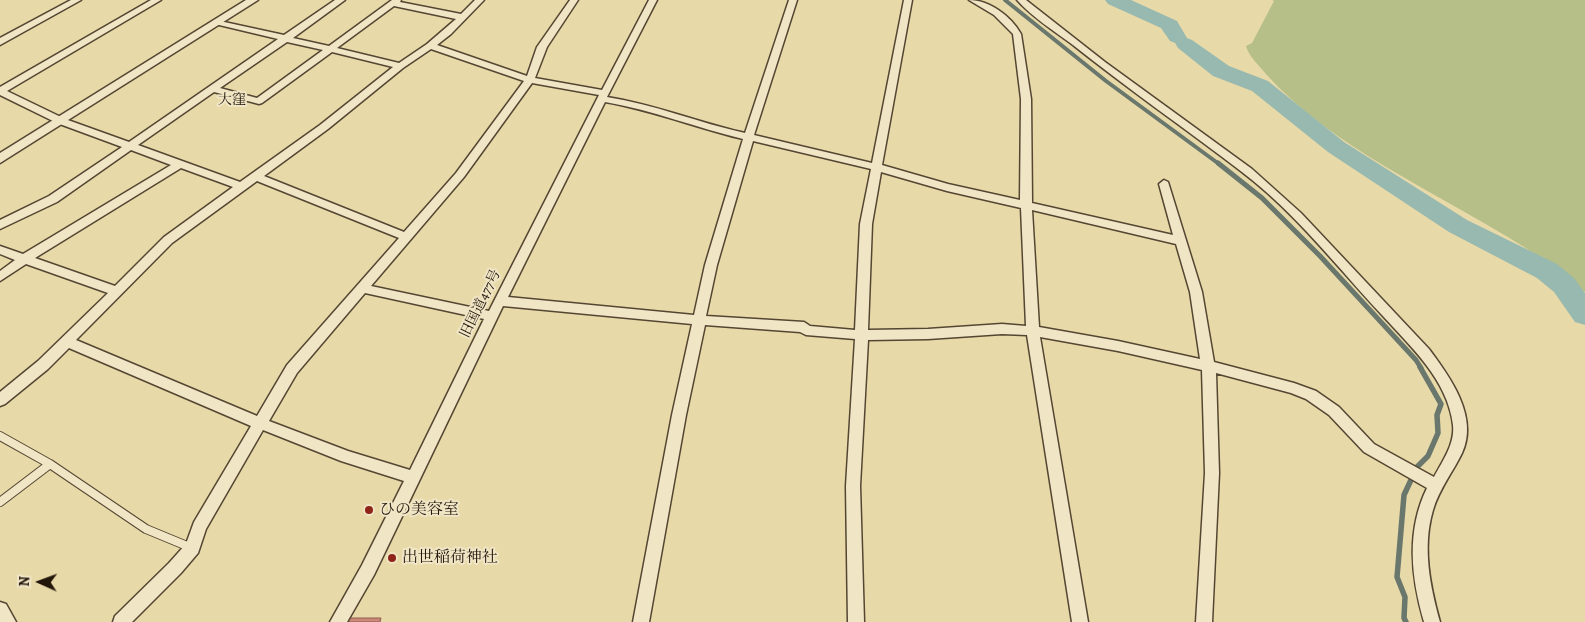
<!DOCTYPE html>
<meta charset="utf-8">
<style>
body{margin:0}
#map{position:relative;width:1585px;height:622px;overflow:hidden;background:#e8d9a8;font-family:Alegreya,serif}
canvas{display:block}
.north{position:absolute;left:15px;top:557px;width:50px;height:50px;-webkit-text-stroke:4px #f0e6c6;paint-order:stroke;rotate:272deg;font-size:14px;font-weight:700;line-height:20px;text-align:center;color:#22150a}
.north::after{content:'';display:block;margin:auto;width:18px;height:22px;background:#22150a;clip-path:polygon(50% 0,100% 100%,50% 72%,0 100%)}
</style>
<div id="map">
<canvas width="1585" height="622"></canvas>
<div class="north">N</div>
</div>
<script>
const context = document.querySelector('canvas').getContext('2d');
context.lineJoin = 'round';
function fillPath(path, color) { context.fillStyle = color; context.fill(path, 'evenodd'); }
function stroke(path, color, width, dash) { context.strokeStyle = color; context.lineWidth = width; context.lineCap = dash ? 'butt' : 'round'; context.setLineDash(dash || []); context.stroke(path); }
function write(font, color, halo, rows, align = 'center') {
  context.font = font + ' Alegreya,"Noto Serif JP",serif'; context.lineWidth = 4; context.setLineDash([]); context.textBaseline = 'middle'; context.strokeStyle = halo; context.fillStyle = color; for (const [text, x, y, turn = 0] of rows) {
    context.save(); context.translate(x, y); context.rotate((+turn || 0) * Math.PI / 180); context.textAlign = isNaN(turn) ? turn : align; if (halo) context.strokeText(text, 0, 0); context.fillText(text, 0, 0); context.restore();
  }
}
fillPath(new Path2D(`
 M 1272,0 L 1585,0 L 1585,292 C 1565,277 1545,260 1524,247 C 1439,193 1333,149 1265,73 C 1258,64 1249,57 1246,46 L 1252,43 L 1274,1 Z`), '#b6bf88');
stroke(new Path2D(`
 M 1005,0 L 1106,81 L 1219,164`), '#69776d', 4);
stroke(new Path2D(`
 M 1218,163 L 1262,198 L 1320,256 L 1416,360 L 1421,368`), '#69776d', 5);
stroke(new Path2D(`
 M 1406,622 L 1404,618 L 1405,597 L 1397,577 L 1404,495 L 1417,467 L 1428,456 L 1438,433 L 1437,415 L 1441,404 L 1420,367`), '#69776d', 5.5);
fillPath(new Path2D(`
 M 1105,0 L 1131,0 L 1177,21 L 1187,38 L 1192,40 L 1229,66 L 1268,81 L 1344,142 L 1467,220 L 1557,264 L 1574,278 L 1585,293 L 1585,325 L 1575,322 L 1554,292 L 1537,278 L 1449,232 L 1328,152 L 1252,91 L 1213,76 L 1178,48 L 1175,43 L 1170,41 L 1161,28 L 1108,4 Z`), '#98b9af');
const building = new Path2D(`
 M 339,618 L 381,618 L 380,622 L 338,622 Z`);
fillPath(building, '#c87');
stroke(building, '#8f5f53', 1);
const service = new Path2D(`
 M 0,436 L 50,464 L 146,529 L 192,548
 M 0,502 L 50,464`);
const minor = new Path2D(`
 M 71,0 L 81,0 L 0,45 L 0,38 Z
 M 151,0 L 161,0 L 7,91 L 65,119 L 129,142 L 278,39 L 215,24 L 215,20 L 284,35 L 335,0 L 345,0 L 293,38 L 329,46 L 392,0 L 401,0 L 400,2 L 461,14 L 475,0 L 484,0 L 451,34 L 437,45 L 527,76 L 537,47 L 570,0 L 578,0 L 547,47 L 535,78 L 602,90 L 649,0 L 657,0 L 607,97 C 654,104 699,123 745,133 L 789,0 L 797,0 L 754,135 L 872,163 L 904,0 L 912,0 L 882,165 L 948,184 L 1020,200 L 1021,99 L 1013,34 L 994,15 L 969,0 C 989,0 1011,16 1021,34 L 1031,99 L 1032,203 L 1173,235 L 1159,184 L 1164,180 L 1168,182 L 1202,292 L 1214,362 L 1294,383 L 1316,391 L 1339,407 L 1374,444 L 1434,477 C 1443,460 1455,444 1453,425 C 1448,380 1410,346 1382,315 C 1337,267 1295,212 1242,172 C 1186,129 1128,89 1073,45 C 1054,31 1032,17 1017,0 L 1026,0 L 1105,62 L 1252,169 L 1301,213 L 1429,349 C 1450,377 1479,417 1462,453 C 1453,472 1439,489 1433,510 C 1422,547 1430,586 1440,622 L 1424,622 C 1411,577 1406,531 1427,488 L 1364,452 L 1329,415 L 1306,399 L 1291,393 L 1216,373 L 1219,473 L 1212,622 L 1196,622 L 1205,473 L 1202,370 L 1118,351 L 1040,337 L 1088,622 L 1072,622 L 1027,335 L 1002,334 L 928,339 L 868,340 L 860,486 L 864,622 L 848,622 L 846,486 L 855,339 L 806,335 L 800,332 L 705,325 L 686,415 L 649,622 L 633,622 L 672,415 L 692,324 L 503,306 L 374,575 L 347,622 L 330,622 L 362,565 L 404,481 L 341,461 L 263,430 L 206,529 L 198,553 L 181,573 L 132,622 L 113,622 L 115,616 L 169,563 L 186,544 L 194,522 L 251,426 L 69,348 L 48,369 L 5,404 L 0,406 L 0,392 L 38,361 L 108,293 L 26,264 L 0,281 L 0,271 L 15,260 L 0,254 L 0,246 L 23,254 L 171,165 L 131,150 L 57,202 L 0,229 L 0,220 L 49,196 L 122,147 L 57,123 L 0,95 L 0,87 ZM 394,6 L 456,19 L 427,44 L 399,63 L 337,48 ZM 287,42 L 323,50 L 257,98 L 220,88 ZM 431,49 L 524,81 L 456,173 L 404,232 L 264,176 L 328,129 L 403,68 ZM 332,52 L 393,67 L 320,125 L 240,182 L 138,145 L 214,92 L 259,104 L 262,103 ZM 532,83 L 599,95 L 489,311 L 371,286 L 464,177 ZM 605,102 C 652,110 697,128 743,139 L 705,265 L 694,315 L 508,297 ZM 753,141 L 871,169 L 860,224 L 855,330 L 810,326 L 804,322 L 706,316 L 717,265 ZM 181,168 L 233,187 L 164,237 L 115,286 L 35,258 ZM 881,172 L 947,191 L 1021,208 L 1026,326 L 1002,324 L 928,329 L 868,330 L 872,224 ZM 257,181 L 399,238 L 287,365 L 257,416 L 76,340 L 172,243 ZM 1032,210 L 1176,244 L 1190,292 L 1200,359 L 1118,341 L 1039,327 ZM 365,293 L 484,319 L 410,470 L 348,451 L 269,421 L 297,373 Z
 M 0,602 L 6,604 L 16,622 L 0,622 Z`);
const tertiary = new Path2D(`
 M 246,0 L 258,0 L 0,163 L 0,153 Z`);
stroke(service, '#544632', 10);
stroke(minor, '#544632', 3);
stroke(tertiary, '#544632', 3);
stroke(service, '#f0e6c6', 8);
fillPath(minor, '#f0e6c6');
fillPath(tertiary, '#f0e6c6');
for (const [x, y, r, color] of [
 [369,510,5,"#8f2418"],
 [392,558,5,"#8f2418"]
]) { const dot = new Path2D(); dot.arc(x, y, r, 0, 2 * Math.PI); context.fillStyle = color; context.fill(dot); stroke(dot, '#f0e6c6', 2); }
write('14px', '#22150a', '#f0e6c6', [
 ["大窪",232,101]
]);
write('14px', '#22150a', '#f0e6c6', [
 ["旧国道477号",481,304,-64]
]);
write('16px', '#22150a', '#f0e6c6', [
 ["ひの美容室",379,510],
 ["出世稲荷神社",402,558]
], 'left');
</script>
